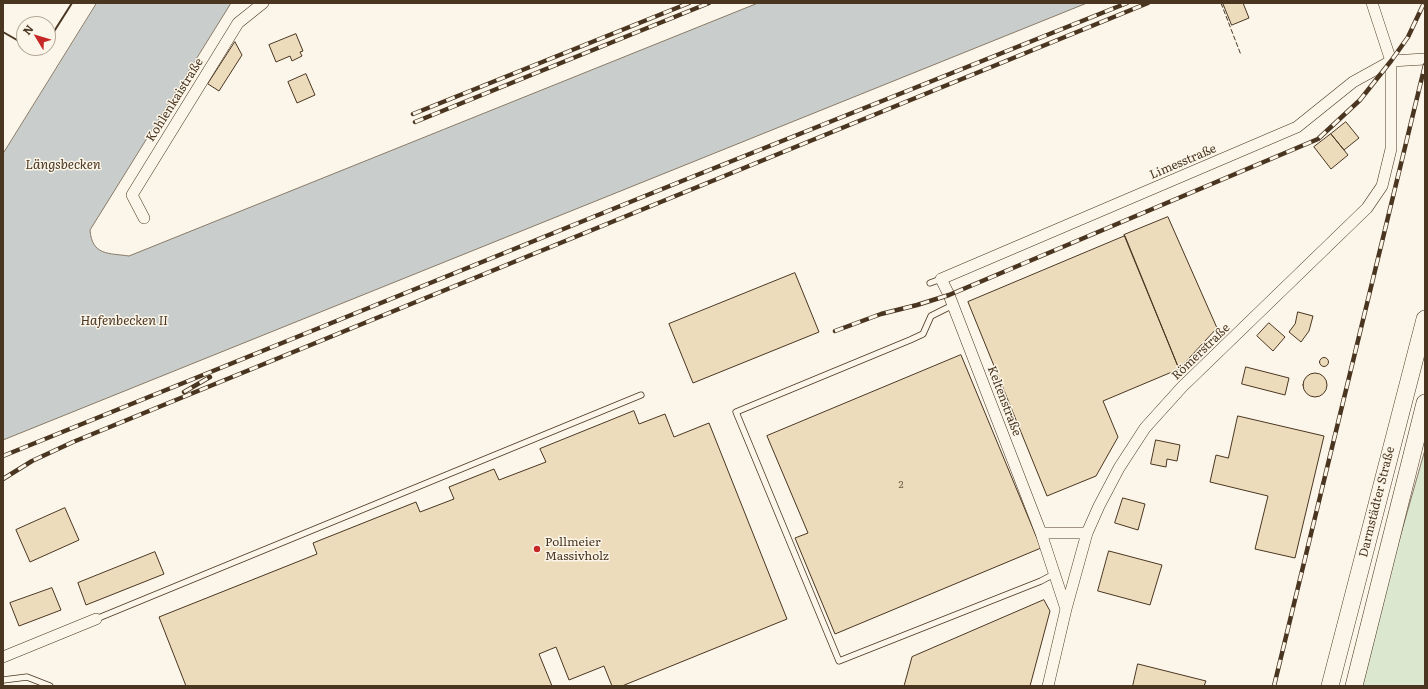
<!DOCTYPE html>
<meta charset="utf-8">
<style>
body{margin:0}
#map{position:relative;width:1428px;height:689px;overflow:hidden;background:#fbf6e9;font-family:Literata,serif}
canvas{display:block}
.frame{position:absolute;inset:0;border:4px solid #4a3520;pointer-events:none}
.north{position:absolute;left:16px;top:16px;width:40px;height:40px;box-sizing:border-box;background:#fbf6e9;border:1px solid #b4a999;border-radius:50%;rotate:308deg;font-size:11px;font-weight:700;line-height:16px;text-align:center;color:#4a3520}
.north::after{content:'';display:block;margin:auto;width:14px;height:18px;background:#c62828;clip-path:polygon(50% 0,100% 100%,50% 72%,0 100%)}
</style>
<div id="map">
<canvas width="1428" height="689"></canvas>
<div class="frame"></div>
<div class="north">N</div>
</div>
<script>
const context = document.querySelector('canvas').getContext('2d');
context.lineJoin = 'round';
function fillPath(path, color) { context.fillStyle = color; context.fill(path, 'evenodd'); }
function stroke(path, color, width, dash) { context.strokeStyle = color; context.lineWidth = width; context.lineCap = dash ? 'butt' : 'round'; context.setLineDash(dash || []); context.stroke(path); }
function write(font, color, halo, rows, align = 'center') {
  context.font = font + ' Literata,serif'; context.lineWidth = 3; context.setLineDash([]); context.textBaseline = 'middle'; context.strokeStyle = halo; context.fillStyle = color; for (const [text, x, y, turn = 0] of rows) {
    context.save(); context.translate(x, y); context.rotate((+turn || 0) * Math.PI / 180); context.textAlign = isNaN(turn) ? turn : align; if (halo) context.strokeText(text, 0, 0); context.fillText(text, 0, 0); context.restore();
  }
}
const green = new Path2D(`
 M 1425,450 L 1425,686 L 1358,686 Z`);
fillPath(green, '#dce7d0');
stroke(green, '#887966', 1);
const water = new Path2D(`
 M 97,3 L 231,3 L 90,230 C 92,256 109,253 129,256 L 758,3 L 1087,3 L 3,440 L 3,154 Z`);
fillPath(water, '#c9cecd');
stroke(water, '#887966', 1);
const building = new Path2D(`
 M 1223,3 L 1243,3 L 1249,18 L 1232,25 Z
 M 296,34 L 303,51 L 300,52 L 302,56 L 292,61 L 290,56 L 276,62 L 269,45 Z
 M 235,42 L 242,55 L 219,91 L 208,84 Z
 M 306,74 L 315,95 L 297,103 L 288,82 Z
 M 1346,122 L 1359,138 L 1344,150 L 1331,134 Z
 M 1331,134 L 1348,155 L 1331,169 L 1314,147 Z
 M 1168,217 L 1217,328 L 1179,369 L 1124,235 Z
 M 1125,236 L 1179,369 L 1103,401 L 1118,437 L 1096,476 L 1047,496 L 968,302 Z
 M 795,273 L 819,332 L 693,383 L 669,324 Z
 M 1298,312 L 1313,316 L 1309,331 L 1301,342 L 1289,332 L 1295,324 Z
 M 1269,323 L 1285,337 L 1273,351 L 1257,336 Z
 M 961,355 L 1041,548 L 835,634 L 795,538 L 808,533 L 767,436 Z
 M1319.5 362a4.5 4.5 0 1 1 9 0a4.5 4.5 0 1 1-9 0Z
 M 1246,367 L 1289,378 L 1285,395 L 1242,384 Z
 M1303 385a12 12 0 1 1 24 0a12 12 0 1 1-24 0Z
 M 634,411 L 639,424 L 665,414 L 674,437 L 709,423 L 787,619 L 622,686 L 612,686 L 604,666 L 569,680 L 556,647 L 539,654 L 552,686 L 186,686 L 159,617 L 317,554 L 313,543 L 416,502 L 420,512 L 454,499 L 449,487 L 494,469 L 499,480 L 546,462 L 540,449 Z
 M 1238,416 L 1324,436 L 1295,558 L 1255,549 L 1268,496 L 1210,482 L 1216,455 L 1228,458 Z
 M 1156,440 L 1180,445 L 1177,461 L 1167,459 L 1166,467 L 1151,464 Z
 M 1123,498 L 1145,504 L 1138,530 L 1115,523 Z
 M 65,508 L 79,540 L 30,562 L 16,530 Z
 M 1109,551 L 1162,565 L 1150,605 L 1098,591 Z
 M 155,552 L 164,574 L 86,605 L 78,583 Z
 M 52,588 L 61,610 L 19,626 L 10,603 Z
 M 1044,600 L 1050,611 L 1030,686 L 904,686 L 912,657 Z
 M 1138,664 L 1206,681 L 1204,686 L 1133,686 Z`);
fillPath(building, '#ecdcbc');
stroke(building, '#4a3520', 1);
const service = new Path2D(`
 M 930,283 L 941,279
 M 953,305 L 931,316 L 923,334 L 910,340 L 736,412 L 839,661 L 1041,581 L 1054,574
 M 96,619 L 641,395
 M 3,680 L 27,677 L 50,686`);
const minor = new Path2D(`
 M 144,218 L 132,195 L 238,23 L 263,3
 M 1041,533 L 1087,533
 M 1066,609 L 1041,533 L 949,295 L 941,279 L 1297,127 L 1353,82 L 1391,61 L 1425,59
 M 3,657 L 96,619
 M 1048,686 L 1066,609 L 1087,533 L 1099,506 L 1119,468 L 1145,428 L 1182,387 L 1367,208 L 1382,186 L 1391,149 L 1391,61 L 1372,3`);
const primary = new Path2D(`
 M 1330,686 L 1425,319
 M 1354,686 L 1425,403`);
stroke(service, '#4a3520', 7);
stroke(minor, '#4a3520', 12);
stroke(primary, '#4a3520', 18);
stroke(service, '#fbf6e9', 5.5);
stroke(minor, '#fbf6e9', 11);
stroke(primary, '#fbf6e9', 17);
const rail = new Path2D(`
 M 413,114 L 689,3
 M 415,122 L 709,3
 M 835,331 L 881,314 L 917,305 L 949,295 L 1318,139 L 1360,100 L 1391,61 L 1408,37 L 1424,3
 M 184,392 L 210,377
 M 3,456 L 682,181 L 1127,3
 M 3,479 L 32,461 L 73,442 L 1148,3
 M 1274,686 L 1425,65`);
stroke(rail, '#4a3520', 4.5);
stroke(rail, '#fbf6e9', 3, [9]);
stroke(new Path2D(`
 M 1221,3 L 1241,55`), '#4a3520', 1, [5, 2]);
stroke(new Path2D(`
 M 3,32 L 24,44
 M 48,41 L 72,3
 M 30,48 L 40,54 L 44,48`), '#4a3520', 2);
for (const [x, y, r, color] of [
 [537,549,4,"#c62828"]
]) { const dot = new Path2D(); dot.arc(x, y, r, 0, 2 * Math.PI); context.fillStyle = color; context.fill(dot); stroke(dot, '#fbf6e9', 1.5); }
write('10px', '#725f47', null, [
 ["2",901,485]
]);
write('12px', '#4a3520', '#fbf6e9', [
 ["Kohlenkaistraße",175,100,-58],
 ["Limesstraße",1183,162,-23],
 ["Römerstraße",1201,352,-44],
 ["Keltenstraße",1004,401,69],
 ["Darmstädter Straße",1377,502,-76]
]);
write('12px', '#4a3520', '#fbf6e9', [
 ["Pollmeier",545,542],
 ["Massivholz",545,556]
], 'left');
write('italic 13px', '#4a3520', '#fbf6e9', [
 ["Längsbecken",63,165],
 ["Hafenbecken II",124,321]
]);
</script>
